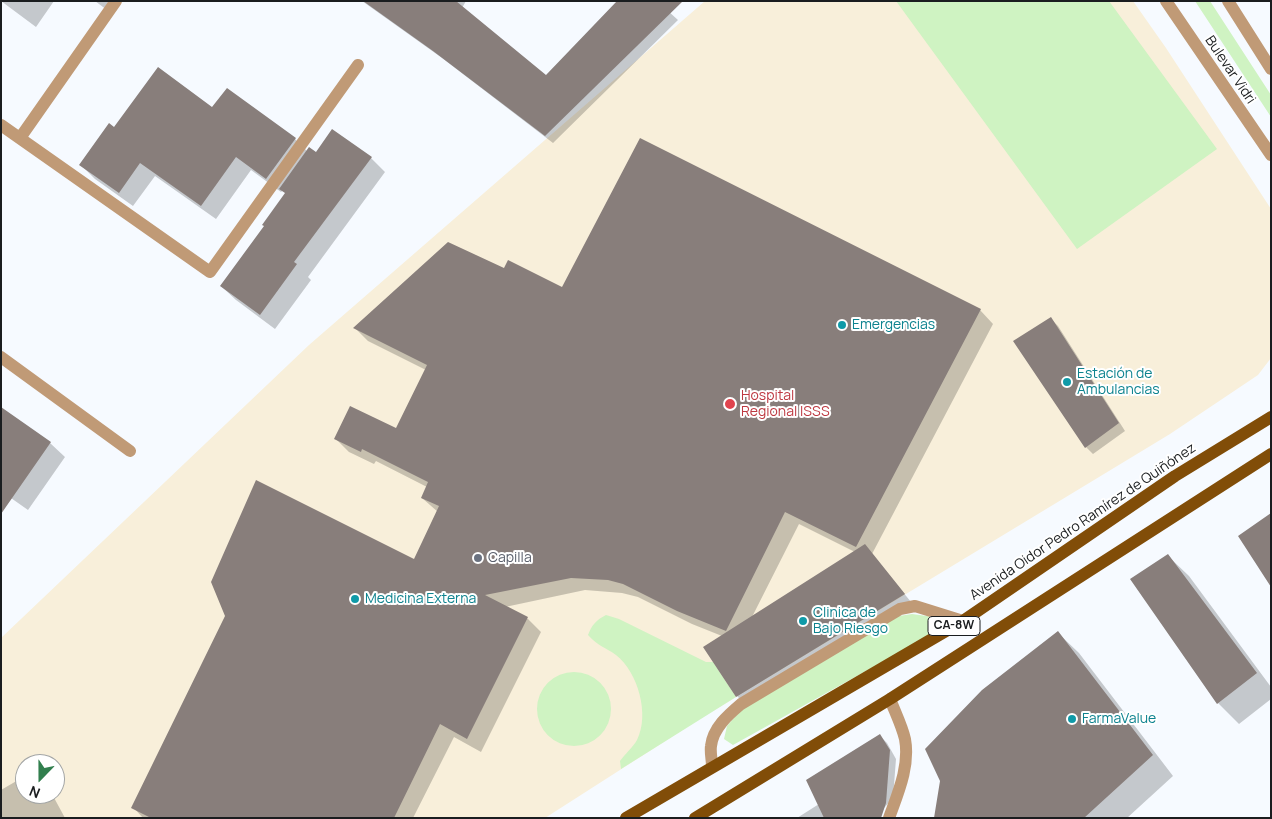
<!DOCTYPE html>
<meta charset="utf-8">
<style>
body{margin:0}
#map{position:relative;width:1272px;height:819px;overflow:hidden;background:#f6faff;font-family:Manrope,sans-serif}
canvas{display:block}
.frame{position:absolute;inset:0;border:2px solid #1a1d1f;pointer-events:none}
.north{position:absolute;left:15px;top:754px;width:50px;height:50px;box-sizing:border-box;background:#fff;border:1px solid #a3a5a5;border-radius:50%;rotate:202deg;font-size:14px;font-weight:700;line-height:20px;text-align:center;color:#1a1d1f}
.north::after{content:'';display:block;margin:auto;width:18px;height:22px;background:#327f4e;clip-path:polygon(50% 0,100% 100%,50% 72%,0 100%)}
</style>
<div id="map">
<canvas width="1272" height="819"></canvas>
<div class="frame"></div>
<div class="north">N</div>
</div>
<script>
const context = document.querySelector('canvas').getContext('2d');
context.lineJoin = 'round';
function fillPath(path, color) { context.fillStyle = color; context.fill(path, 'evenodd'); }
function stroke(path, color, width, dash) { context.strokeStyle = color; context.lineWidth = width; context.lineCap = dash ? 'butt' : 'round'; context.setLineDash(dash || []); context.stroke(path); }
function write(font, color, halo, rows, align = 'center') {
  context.font = font + ' Manrope,sans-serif'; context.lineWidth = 4; context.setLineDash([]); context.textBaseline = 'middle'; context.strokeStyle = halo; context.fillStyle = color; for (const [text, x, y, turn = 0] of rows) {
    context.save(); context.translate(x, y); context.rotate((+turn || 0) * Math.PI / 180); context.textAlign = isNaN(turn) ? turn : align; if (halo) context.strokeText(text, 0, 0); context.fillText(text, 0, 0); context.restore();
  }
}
fillPath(new Path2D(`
 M 705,1 L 1133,1 L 1166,48 L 1271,209 L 1271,358 L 1258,375 L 1170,434 L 698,720 L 545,818 L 1,818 L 1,638 L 309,345 ZM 25,764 L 55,764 L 55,794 L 25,794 Z`), '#f8efda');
fillPath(new Path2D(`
 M 896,1 L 1109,1 L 1217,149 L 1077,249 Z
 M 1195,1 L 1210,1 L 1271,95 L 1271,117 Z
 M 912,614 L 934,617 L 943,628 L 733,745 L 724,739 L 727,726 L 742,709 L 899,616 Z
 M 606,615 L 619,619 L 706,662 L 713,662 L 736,697 L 621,769 L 620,761 C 625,754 633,747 637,740 C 650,715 638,672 616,655 C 605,647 599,647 588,635 C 592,625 596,620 606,615 Z
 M537 709a37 37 0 1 1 74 0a37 37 0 1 1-74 0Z`), '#cff3c2');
fillPath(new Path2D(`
 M 1,1 L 54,1 L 36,27 Z
 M 95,1 L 119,1 L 111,13 Z
 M 362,1 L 466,1 L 462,8 L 546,76 L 657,1 L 678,20 L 553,143 L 442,58 Z
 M 213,108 L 295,139 L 308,152 L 316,154 L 371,158 L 385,172 L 308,277 L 311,280 L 275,329 L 236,300 L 221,286 L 265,226 L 286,193 L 283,190 L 281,192 L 251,170 L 216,219 L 155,176 L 133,206 L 95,179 L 81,165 L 114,128 Z
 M 505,270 L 563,288 L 980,310 L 993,324 L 872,554 L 911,602 L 744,703 L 737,696 L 722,636 L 692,624 L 638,597 L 622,593 L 585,590 L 505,607 L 528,619 L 541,632 L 481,752 L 454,737 L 413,818 L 143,818 L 133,807 L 415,561 L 438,512 L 422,498 L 427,487 L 376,461 L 374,464 L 349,452 L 336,439 L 397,430 L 426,370 L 368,341 L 355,328 ZM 799,524 L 855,552 L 752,617 Z
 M 1051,319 L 1058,326 L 1125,431 L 1093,454 L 1086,447 Z
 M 50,443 L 65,457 L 28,510 L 1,491 Z
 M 1168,556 L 1189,576 L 1271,687 L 1271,699 L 1239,724 L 1218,703 L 1132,579 Z
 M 1058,633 L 1079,653 L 1173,776 L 1127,818 L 935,818 Z
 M 880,736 L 887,743 L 896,759 L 893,798 L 875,818 L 797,818 L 819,804 Z
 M 25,776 L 25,794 L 52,794 L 65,818 L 1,818 L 1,790 Z`), '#0003');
fillPath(new Path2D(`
 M 363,1 L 456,1 L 546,75 L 617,1 L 683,1 L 545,136 L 433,51 Z
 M 158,67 L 212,107 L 227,88 L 296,138 L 266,179 L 236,157 L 201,206 L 140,163 L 119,193 L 79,165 L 109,123 L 114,127 Z
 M 332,129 L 372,157 L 294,262 L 297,264 L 260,315 L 220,286 L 264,226 L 262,225 L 285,193 L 279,189 L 309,147 L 316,152 Z
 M 640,138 L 981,309 L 856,547 L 785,512 L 726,631 L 677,611 L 623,584 L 608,580 L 571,578 L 485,595 L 528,617 L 467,739 L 440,724 L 394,818 L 151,818 L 131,808 L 225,616 L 211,582 L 256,480 L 414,559 L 439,506 L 421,498 L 428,482 L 362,449 L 361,452 L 334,439 L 350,406 L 396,428 L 427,365 L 353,328 L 448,242 L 504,268 L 508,260 L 562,287 Z
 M 1051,317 L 1119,423 L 1085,448 L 1013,341 Z
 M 1,407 L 51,442 L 1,514 Z
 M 1271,513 L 1271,587 L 1238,536 Z
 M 865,544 L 905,594 L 736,697 L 703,647 Z
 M 1168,554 L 1257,673 L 1217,704 L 1130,579 Z
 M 1058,631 L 1153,755 L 1084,818 L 934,818 L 940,781 L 925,749 L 982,690 Z
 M 880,734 L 890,750 L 886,803 L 881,818 L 824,818 L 806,780 Z`), '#887e7b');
stroke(new Path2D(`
 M 1166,1 L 1271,155
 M 1228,1 L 1271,69
 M 1,125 L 210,272 L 358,65
 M 20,138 L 116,1
 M 1,357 L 130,451
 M 712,766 C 712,760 710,752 711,746 C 713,728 728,715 741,704 L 900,609 L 915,606 L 963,621
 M 889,818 C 898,793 910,766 905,739 C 902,726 895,712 890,699`), '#c09a76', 12);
stroke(new Path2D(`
 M 626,818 L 963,621 L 1175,476 L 1271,417
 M 695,818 L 890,699 L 1271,454`), '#814d08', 12);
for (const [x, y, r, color] of [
 [842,325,5,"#0f9aa8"],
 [1067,382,5,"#0f9aa8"],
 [730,404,6,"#e0444e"],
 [478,558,5,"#6b7280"],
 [355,599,5,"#0f9aa8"],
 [803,621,5,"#0f9aa8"],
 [1072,719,5,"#0f9aa8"]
]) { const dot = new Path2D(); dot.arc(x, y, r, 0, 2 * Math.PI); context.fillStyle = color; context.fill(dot); stroke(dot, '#fff', 2); }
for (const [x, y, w] of [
 [954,626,52]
]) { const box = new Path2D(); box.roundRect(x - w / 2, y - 9.5, w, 19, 4); context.fillStyle = '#fff'; context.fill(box); stroke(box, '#1a1d1f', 1); }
write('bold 12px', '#1a1d1f', null, [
 ["CA-8W",954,626]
]);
write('14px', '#1a1d1f', '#fff', [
 ["Bulevar Vidri",1230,70,56],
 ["Avenida Oidor Pedro Ramírez de Quiñónez",1083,522,-34]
]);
write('14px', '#0d838f', '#fff', [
 ["Emergencias",852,325],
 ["Estación de",1077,374],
 ["Ambulancias",1077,390],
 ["Medicina Externa",365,599],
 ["Clinica de",813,613],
 ["Bajo Riesgo",813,629],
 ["FarmaValue",1082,719]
], 'left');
write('14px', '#be3a42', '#fff', [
 ["Hospital",741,396],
 ["Regional ISSS",741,412]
], 'left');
write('14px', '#5b616d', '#fff', [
 ["Capilla",488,558]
], 'left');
</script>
